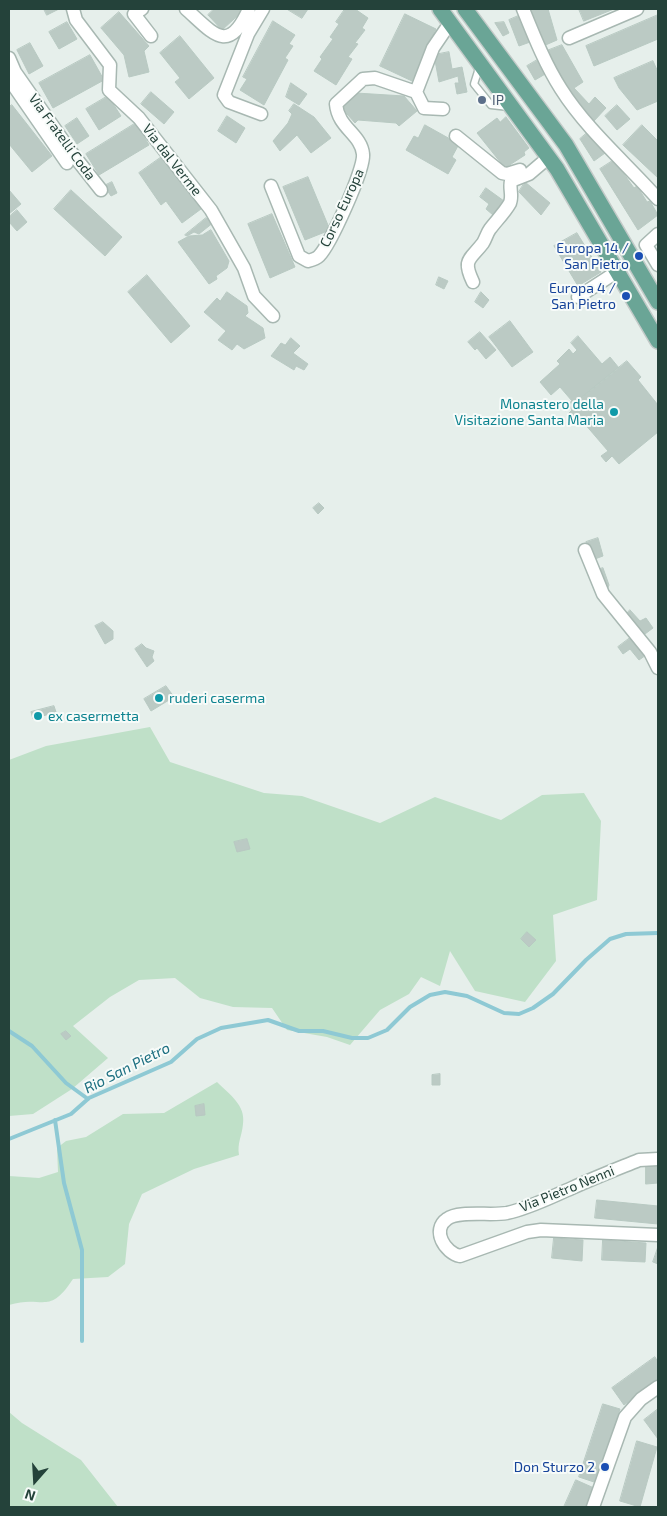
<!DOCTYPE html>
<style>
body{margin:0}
#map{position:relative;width:667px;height:1516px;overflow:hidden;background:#e6efeb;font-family:"Exo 2",sans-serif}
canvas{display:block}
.frame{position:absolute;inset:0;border:10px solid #24423a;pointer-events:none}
.north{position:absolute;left:10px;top:1456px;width:50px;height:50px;-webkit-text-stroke:4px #f7fbf9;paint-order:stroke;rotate:199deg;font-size:14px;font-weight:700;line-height:20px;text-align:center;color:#24423a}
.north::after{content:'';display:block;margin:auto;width:18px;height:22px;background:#24423a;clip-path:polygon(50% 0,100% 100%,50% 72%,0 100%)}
</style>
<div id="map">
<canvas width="667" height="1516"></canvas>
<div class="frame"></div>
<div class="north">N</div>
</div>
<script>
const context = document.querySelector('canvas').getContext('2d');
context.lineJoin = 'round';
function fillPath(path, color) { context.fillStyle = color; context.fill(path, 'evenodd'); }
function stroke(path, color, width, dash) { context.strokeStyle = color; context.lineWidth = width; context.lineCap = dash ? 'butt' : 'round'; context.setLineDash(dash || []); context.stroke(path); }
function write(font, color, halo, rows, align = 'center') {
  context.font = font + ' "Exo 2",sans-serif'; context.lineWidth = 4; context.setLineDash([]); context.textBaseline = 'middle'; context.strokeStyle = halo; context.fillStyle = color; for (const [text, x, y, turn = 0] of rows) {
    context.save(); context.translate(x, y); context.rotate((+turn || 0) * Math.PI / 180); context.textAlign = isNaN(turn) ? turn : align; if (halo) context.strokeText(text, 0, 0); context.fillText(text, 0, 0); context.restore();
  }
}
fillPath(new Path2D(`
 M 150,727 L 170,762 L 264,793 L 302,796 L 380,823 L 435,797 L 501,820 L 542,795 L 584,793 L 601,821 L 597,900 L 553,915 L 556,961 L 525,1002 L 475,991 L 450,951 L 440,986 L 421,977 L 409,994 L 380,1010 L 350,1045 L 327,1037 L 287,1030 L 272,1008 L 233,1007 L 200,998 L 175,978 L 139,980 L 110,997 L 73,1026 L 108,1058 L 72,1089 L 33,1114 L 9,1116 L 9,760 L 46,746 Z
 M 217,1082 C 229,1094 246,1105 243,1124 C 242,1136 237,1143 239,1155 L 194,1169 L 142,1194 L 129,1224 L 125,1264 L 108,1277 L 73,1279 C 48,1317 43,1294 9,1305 L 9,1176 L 39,1178 L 58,1172 L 57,1148 L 66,1141 L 86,1137 L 123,1114 L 164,1113 Z
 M 9,1412 L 22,1423 L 81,1460 L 118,1507 L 9,1507 Z`), '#bfe0c8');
stroke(new Path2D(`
 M 9,1031 L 32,1046 L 66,1083 L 88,1099
 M 55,1120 L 64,1183 L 82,1250 L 82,1341
 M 9,1139 L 71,1114 L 89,1098 L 171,1062 L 197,1039 L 221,1028 L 268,1020 L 299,1031 L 323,1031 L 352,1038 L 368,1038 L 387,1030 L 410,1007 L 430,995 L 445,992 L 467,996 L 504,1013 L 519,1014 L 533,1008 L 553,994 L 586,960 L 610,939 L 626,934 L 658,933`), '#8ec9d4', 4);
const building = new Path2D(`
 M 44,9 L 59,9 L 47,15 Z
 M 214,9 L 245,9 L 222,30 L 208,15 Z
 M 287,9 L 308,9 L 302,18 Z
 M 345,9 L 355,9 L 368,18 L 362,28 L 365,30 L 355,43 L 358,44 L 348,57 L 352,59 L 336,85 L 314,71 L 322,59 L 320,57 L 333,39 L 330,37 L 339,24 L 336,22 Z
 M 529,9 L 548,9 L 557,40 L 541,47 Z
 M 579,9 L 614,9 L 584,21 Z
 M 119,12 L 149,46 L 144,51 L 149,72 L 129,77 L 124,55 L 101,28 Z
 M 405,14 L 436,29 L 412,81 L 380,66 Z
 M 523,14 L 533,41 L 519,46 L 509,20 Z
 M 658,15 L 658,39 L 594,66 L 586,46 Z
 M 273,21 L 295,35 L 289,44 L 293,46 L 285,58 L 288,60 L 264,105 L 240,90 L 247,79 L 243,77 Z
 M 67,22 L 77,39 L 59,49 L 49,32 Z
 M 504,22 L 509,33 L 503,36 L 495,23 Z
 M 180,36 L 214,78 L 189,99 L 175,82 L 180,78 L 160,53 Z
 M 30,43 L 43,66 L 29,74 L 17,50 Z
 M 562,45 L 583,82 L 574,88 L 589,104 L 595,97 L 606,108 L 594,121 L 571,99 L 544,52 Z
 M 449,52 L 452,69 L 462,67 L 467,92 L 457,94 L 455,83 L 459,83 L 458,76 L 439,82 L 434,55 Z
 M 90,55 L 104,80 L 53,108 L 39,83 Z
 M 539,59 L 547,73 L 535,80 L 527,66 Z
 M 653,61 L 658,72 L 658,101 L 637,110 L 619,88 L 614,78 Z
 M 291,83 L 307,94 L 299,105 L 286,97 Z
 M 151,92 L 174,112 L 164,124 L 141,104 Z
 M 356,93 L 404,96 L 417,111 L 399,126 L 396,123 L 358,120 L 355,123 L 340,106 Z
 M 108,96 L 121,116 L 99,130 L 86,109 Z
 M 294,104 L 314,117 L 331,138 L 311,153 L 297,135 L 280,151 L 273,141 L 288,123 L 292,114 L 289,111 Z
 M 12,105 L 52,156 L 32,172 L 9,144 L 9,107 Z
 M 617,105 L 630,119 L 617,130 L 605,116 Z
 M 227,116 L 245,128 L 236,143 L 218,131 Z
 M 506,117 L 529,148 L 524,152 L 525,155 L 505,168 L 477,133 L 497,118 L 500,122 Z
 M 77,118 L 89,136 L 77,144 L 65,126 Z
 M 136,123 L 149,145 L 99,175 L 86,154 Z
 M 425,125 L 459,144 L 452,157 L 456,160 L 448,174 L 406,150 L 414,136 L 418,138 Z
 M 642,125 L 658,141 L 658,178 L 623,145 Z
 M 587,133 L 605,153 L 594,161 L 580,139 Z
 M 163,156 L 201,209 L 182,223 L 166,201 L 161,205 L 139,173 Z
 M 614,160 L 634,188 L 637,186 L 647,202 L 650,201 L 658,215 L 638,230 L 600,169 Z
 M 308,177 L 330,230 L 305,240 L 283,187 Z
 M 112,182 L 117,193 L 111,196 L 104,186 Z
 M 525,182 L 550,203 L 541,215 L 519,192 Z
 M 486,188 L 504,201 L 493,215 L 486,209 L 489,204 L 480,197 Z
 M 9,190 L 21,204 L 9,214 Z
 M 71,190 L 122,237 L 105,256 L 54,209 Z
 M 17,210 L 27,222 L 17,231 L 9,222 L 9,217 Z
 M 272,214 L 295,267 L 270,278 L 248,224 Z
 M 206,218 L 214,222 L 199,234 L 194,232 L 187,236 L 185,235 Z
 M 211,230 L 229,261 L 227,268 L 216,276 L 217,279 L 209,284 L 178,242 L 189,236 L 202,235 Z
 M 577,233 L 601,272 L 578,286 L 554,246 Z
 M 147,275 L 190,326 L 171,343 L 128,292 Z
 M 439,277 L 448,281 L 444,289 L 436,285 Z
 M 227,292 L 247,306 L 248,313 L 245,316 L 263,328 L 265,338 L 244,349 L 237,344 L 232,350 L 218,340 L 226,331 L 204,312 L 217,298 L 220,301 Z
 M 481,292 L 489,300 L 483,308 L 475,302 Z
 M 510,321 L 533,352 L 512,367 L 489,337 Z
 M 480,332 L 496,350 L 486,359 L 477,348 L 475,350 L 468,342 Z
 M 578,336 L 602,364 L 610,357 L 619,368 L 565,411 L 562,408 L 572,401 L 560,387 L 551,395 L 540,382 L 560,364 L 557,361 L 569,349 L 573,354 L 577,350 L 571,343 Z
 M 291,338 L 300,346 L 293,353 L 308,364 L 304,370 L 296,366 L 294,370 L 271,356 L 281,343 L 285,345 Z
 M 627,361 L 641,377 L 638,380 L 658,405 L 658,432 L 619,464 L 612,456 L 606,462 L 601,456 L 608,451 L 578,416 L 572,421 L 567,415 L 572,410 L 570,407 Z
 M 319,503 L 324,508 L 318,514 L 313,508 Z
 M 598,538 L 603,556 L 592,560 L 586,542 Z
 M 603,568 L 609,585 L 606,593 L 594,571 Z
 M 630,610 L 640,621 L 646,618 L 653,628 L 641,637 L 625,616 Z
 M 103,622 L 113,631 L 113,639 L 105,644 L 95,626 Z
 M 630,638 L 635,645 L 640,641 L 649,653 L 639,660 L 630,649 L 623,654 L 618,647 Z
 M 142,644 L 146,648 L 154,651 L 152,657 L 154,661 L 147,667 L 135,649 Z
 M 166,686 L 174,697 L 151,711 L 144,699 Z
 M 54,706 L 56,712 L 33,719 L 31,712 Z
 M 247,839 L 250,849 L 237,852 L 234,842 Z
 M 527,932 L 536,940 L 529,947 L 521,939 Z
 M 66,1031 L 71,1036 L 66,1040 L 61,1034 Z
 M 440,1074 L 440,1085 L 432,1085 L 432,1075 Z
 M 204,1104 L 205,1115 L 196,1116 L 195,1106 Z
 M 646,1162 L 658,1162 L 658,1183 L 646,1184 Z
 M 597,1200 L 658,1206 L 658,1224 L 595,1218 Z
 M 554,1238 L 583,1240 L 582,1261 L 552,1258 Z
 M 603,1240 L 646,1243 L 645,1262 L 602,1260 Z
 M 658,1247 L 658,1264 L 653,1262 Z
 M 655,1357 L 658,1362 L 658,1380 L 624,1405 L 612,1388 Z
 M 603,1404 L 620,1409 L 597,1483 L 579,1477 Z
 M 658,1409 L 658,1439 L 644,1420 Z
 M 637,1441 L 657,1447 L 640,1507 L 620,1501 Z
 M 576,1480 L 594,1488 L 586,1507 L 564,1507 Z`);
fillPath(building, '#bbcac4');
stroke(building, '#b8c9c2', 1);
const lane = new Path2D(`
 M 480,65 L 474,84 L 491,105 L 509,107`);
const street = new Path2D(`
 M 73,9 L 76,20 L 110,65 L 109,90 L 139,118 L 211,210 L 244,268 L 254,296 L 273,316
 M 142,9 L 134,14 L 151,36
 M 186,9 C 214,34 228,55 249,9
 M 523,9 C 534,36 545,64 561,89 C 587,130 626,163 658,199
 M 569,38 L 637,9
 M 9,58 L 15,72 L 71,152 L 101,190
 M 9,79 L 67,163
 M 416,92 L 424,108 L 443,109
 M 261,114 L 229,102 L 224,95 L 248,34 L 263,9
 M 456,136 L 502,173 L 507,174 L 520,170
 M 271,186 L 299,256 L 308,261 C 312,260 316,259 319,256 C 330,245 365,169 363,154 C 361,134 338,128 336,104 L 363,79 L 375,78 L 416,92 L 433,48 L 450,23
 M 658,234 L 646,245 L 658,265
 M 473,282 C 462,259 470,260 483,243 C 486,238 487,233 490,229 C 496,221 505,212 510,203 C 513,195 509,189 511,181 L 529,174 L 549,157
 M 578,297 L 618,271
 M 585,550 L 603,594 L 650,652 L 658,668
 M 658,1159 L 639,1160 C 617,1169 594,1178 572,1188 C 551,1197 530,1208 507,1213 C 491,1216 459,1210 447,1219 C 431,1230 445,1253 460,1256 L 527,1232 L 541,1230 L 658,1235
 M 593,1507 L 625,1417 L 641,1399 L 658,1387`);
const primary = new Path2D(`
 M 440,9 L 557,169 L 658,341
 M 465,9 L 566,145 L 658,302`);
stroke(lane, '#a8b8b2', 9);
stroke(street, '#a8b8b2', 15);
stroke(primary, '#c2cac8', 18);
stroke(lane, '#fff', 6);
stroke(street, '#fff', 12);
stroke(primary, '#6aa596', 15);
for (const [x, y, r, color] of [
 [482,100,5,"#5c6f8a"],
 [639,256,5,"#1a4fb4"],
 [626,296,5,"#1a4fb4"],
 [614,412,5,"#0f9aa8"],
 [159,698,5,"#0f9aa8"],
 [38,716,5,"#0f9aa8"],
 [605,1467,5,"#1a4fb4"]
]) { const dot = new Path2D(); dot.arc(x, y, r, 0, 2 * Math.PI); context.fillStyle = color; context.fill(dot); stroke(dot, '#f7fbf9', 2); }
write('14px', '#4e5e75', '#f7fbf9', [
 ["IP",492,100]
], 'left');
write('14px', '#24423a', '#f7fbf9', [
 ["Via Fratelli Coda",62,137,54],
 ["Via dal Verme",172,160,52],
 ["Corso Europa",342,208,-65],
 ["Via Pietro Nenni",567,1189,-22]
]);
write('14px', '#164399', '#f7fbf9', [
 ["Europa 14 /",629,248],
 ["San Pietro",629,264],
 ["Europa 4 /",616,288],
 ["San Pietro",616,304],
 ["Don Sturzo 2",595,1467]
], 'right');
write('14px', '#0d838f', '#f7fbf9', [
 ["Monastero della",604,404,"right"],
 ["Visitazione Santa Maria",604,420,"right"],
 ["ruderi caserma",169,698],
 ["ex casermetta",48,716]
], 'left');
write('italic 15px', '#1c6f80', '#f7fbf9', [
 ["Rio San Pietro",127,1068,-27]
]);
</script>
